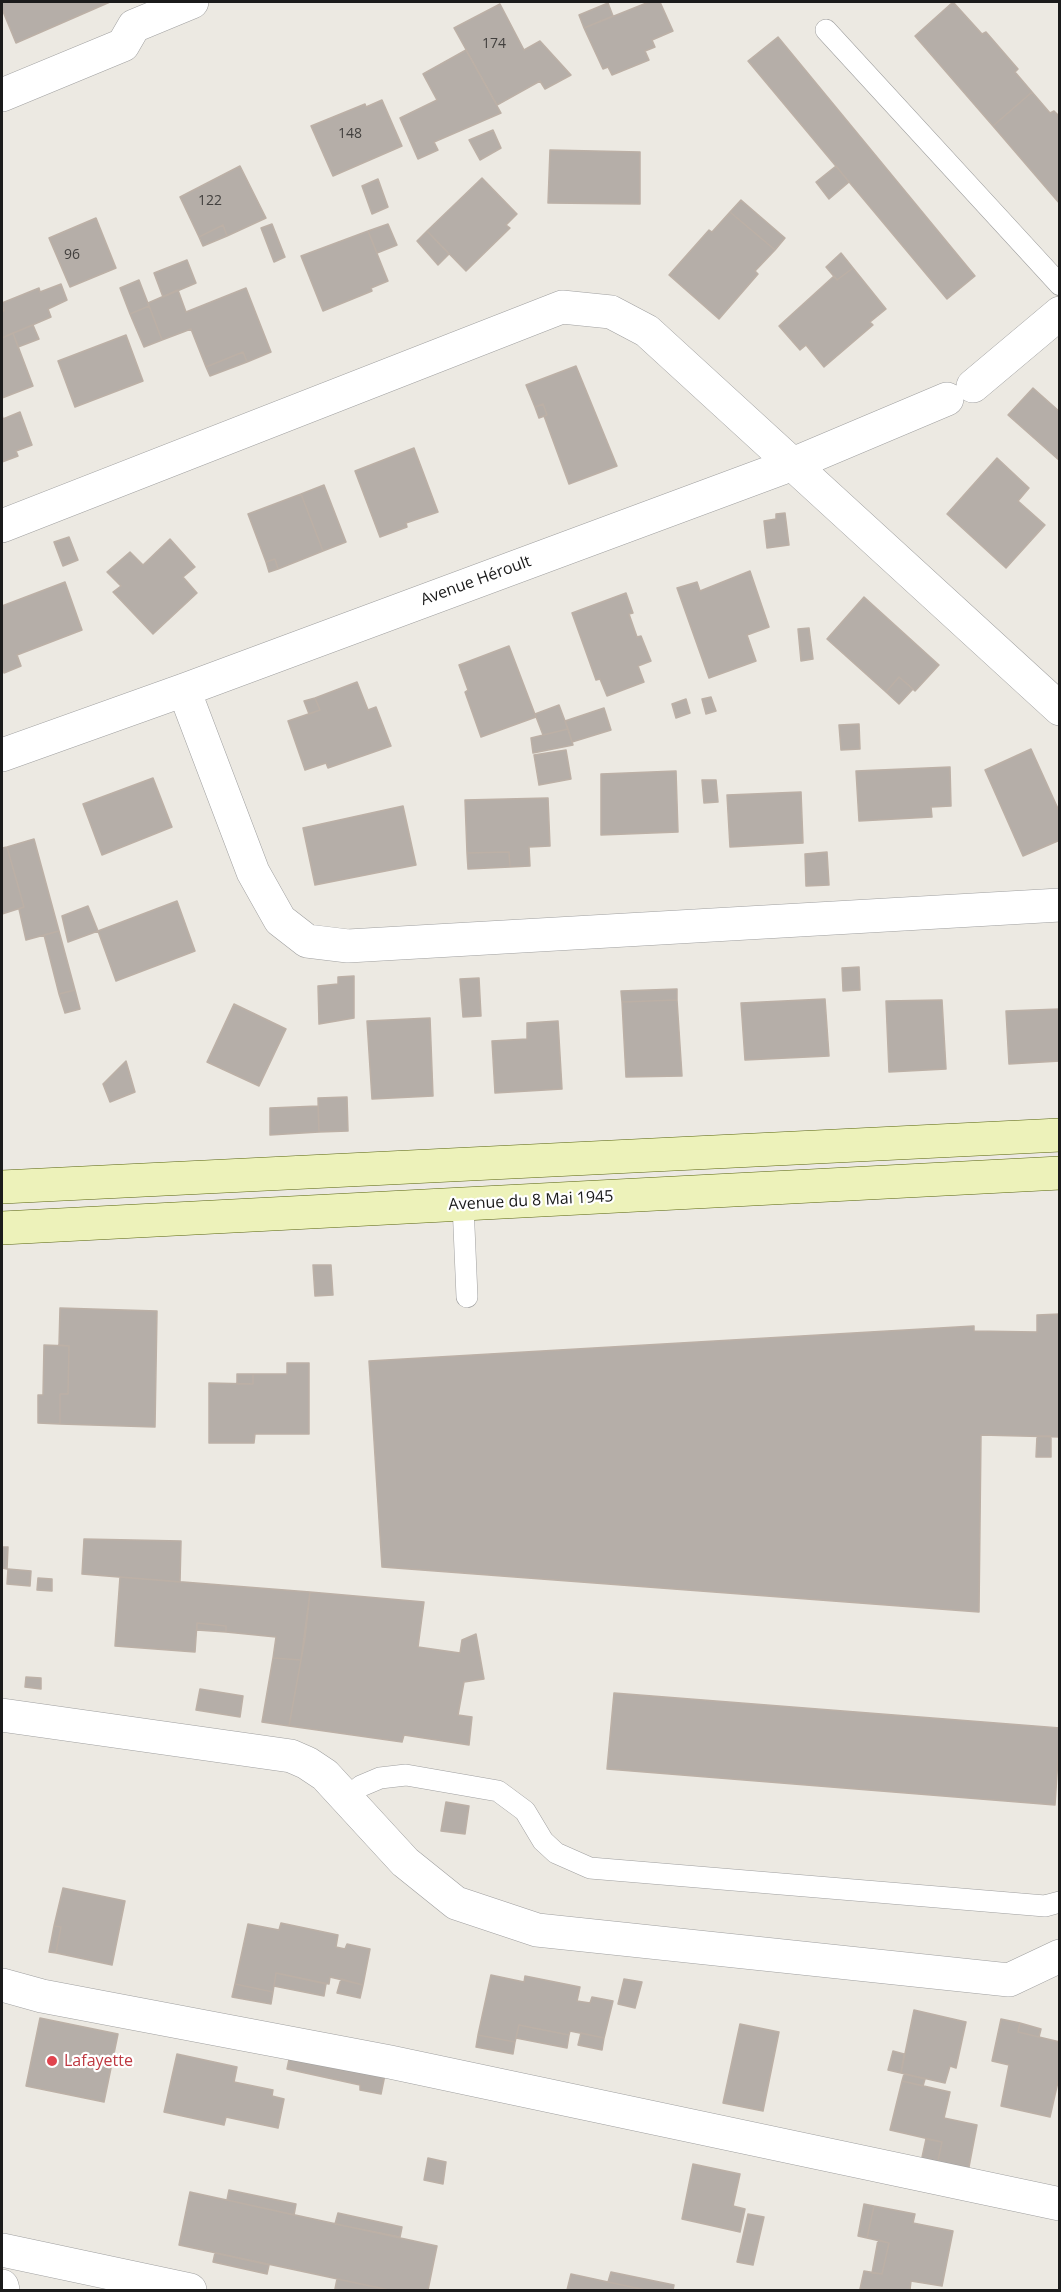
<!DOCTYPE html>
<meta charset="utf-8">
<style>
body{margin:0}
#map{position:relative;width:1061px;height:2292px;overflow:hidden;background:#ece9e2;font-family:"Open Sans",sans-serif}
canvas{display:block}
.frame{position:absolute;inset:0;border:3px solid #1b1b1b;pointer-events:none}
</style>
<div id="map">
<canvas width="1061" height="2292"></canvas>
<div class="frame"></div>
</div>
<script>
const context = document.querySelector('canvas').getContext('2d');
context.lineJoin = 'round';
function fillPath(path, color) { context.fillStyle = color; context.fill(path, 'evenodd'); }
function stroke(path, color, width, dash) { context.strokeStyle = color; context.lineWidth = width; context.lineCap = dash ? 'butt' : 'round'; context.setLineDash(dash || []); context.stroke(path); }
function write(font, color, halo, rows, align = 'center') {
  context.font = font + ' "Open Sans",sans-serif'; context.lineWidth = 4.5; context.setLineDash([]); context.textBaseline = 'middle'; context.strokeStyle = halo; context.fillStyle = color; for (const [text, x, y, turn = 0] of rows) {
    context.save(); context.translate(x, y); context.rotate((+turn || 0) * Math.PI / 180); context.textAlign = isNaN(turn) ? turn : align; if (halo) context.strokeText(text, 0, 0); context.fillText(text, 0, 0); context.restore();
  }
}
const building = new Path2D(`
 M 2,2 L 110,2 L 16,43 L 2,9 Z
 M 649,2 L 660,2 L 673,31 L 652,40 L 655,47 L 645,51 L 649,60 L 612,75 L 608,67 L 603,69 L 584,28 Z
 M 953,2 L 982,34 L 986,32 L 1018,69 L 1015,72 L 1032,92 L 993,126 L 915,36 Z
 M 608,3 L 613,16 L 584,28 L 579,15 Z
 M 500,4 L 524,50 L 540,41 L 571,75 L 545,89 L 540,81 L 497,105 L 454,28 Z
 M 778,37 L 975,276 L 947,299 L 748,61 Z
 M 466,50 L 501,113 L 434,142 L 438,150 L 418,159 L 400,118 L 437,100 L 423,74 Z
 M 1032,92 L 1050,113 L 1054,111 L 1060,117 L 1060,204 L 993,126 Z
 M 382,100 L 402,146 L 333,176 L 311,126 L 365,104 L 366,107 Z
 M 493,130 L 501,148 L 480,160 L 469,140 Z
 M 550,150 L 640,152 L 640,204 L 548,203 Z
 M 240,166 L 266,218 L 227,236 L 223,225 L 199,237 L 180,197 Z
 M 836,166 L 849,182 L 829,199 L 816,182 Z
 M 482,178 L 517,214 L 506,225 L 510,228 L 466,271 L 427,231 Z
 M 378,179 L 388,207 L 372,214 L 362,186 Z
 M 741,200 L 785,238 L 775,250 L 730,212 Z
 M 730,212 L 775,250 L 755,271 L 758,274 L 719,319 L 669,275 L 709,230 L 712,232 Z
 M 96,218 L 116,268 L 70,287 L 49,238 Z
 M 272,224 L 285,257 L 274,262 L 261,228 Z
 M 388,224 L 397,245 L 377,253 L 368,231 Z
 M 223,225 L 227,236 L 203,246 L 199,237 Z
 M 368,231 L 388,281 L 371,288 L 372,291 L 323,311 L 301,256 Z
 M 427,231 L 449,254 L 438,265 L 417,241 Z
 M 841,253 L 853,268 L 837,280 L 826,267 Z
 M 187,260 L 196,283 L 163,297 L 154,273 Z
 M 853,268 L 886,309 L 870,322 L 873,325 L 824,367 L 806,345 L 800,350 L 779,326 L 834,276 L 837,280 Z
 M 139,280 L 149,306 L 130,314 L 120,288 Z
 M 61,284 L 67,300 L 48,309 L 51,317 L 2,338 L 2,312 L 4,311 L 2,303 L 39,288 L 40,292 Z
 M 246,288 L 271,352 L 247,362 L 243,352 L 206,367 L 191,329 L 162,340 L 148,303 L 178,290 L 186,312 Z
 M 149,306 L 162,340 L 144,347 L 130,314 Z
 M 33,325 L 39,339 L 18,347 L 13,333 Z
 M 13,333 L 33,386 L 2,398 L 2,338 Z
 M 126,335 L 143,381 L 75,407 L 58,361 Z
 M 243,352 L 247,362 L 210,376 L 206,367 Z
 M 576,366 L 617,466 L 569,484 L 544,416 L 547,415 L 543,404 L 535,407 L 526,385 Z
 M 1033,388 L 1060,412 L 1060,461 L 1008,415 Z
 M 543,404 L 547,415 L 539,418 L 535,407 Z
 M 20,412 L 32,445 L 16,451 L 18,456 L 2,462 L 2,415 L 3,419 Z
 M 414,448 L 438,512 L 406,523 L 407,527 L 380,537 L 355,471 Z
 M 997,458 L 1029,488 L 1018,501 L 1045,525 L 1006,568 L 947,514 Z
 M 324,485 L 346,542 L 323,551 L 301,494 Z
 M 301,494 L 323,551 L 278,569 L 275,559 L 266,562 L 248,514 Z
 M 785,513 L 789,545 L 767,548 L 764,521 L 776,519 L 776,514 Z
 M 69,537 L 78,560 L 63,566 L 54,542 Z
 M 170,539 L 195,567 L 183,577 L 197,593 L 153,634 L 113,592 L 121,586 L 107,572 L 130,552 L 143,565 Z
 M 275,559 L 278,569 L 269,572 L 266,562 Z
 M 750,571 L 769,627 L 747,635 L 756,661 L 709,678 L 677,588 L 697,582 L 700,591 Z
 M 65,582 L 82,630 L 17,655 L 21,666 L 4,673 L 2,665 L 2,606 Z
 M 626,593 L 633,613 L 629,614 L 637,637 L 641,636 L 651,661 L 638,666 L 644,682 L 607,696 L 600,679 L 596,680 L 572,613 Z
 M 864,597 L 939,665 L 915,691 L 899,677 L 886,692 L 827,639 Z
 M 809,628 L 813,659 L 801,661 L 798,629 Z
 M 509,646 L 536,717 L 481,737 L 465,692 L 468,690 L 459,665 Z
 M 899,677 L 913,689 L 899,704 L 886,692 Z
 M 357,682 L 368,710 L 376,707 L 391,746 L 328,768 L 326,763 L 305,770 L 288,721 L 320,710 L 315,698 Z
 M 711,697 L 716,711 L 706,714 L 702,699 Z
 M 315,698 L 320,710 L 309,714 L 304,701 Z
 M 686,699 L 690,713 L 676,718 L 672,704 Z
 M 559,705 L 568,729 L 543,735 L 535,714 Z
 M 604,708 L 611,730 L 572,742 L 565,721 Z
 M 859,724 L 860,749 L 841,750 L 839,725 Z
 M 568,729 L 573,745 L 533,753 L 531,738 Z
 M 1031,749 L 1060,813 L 1060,840 L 1023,856 L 985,770 Z
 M 566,750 L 571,779 L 539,785 L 534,755 Z
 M 950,767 L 951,806 L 931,807 L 932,817 L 859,821 L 856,771 Z
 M 676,771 L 678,832 L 601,835 L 601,774 Z
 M 153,778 L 172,827 L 102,855 L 83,804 Z
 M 702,780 L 716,780 L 718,802 L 704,803 Z
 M 801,792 L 803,843 L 730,847 L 727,795 Z
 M 548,798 L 550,846 L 529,847 L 530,866 L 510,867 L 509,852 L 467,853 L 465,800 Z
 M 403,806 L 416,865 L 315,885 L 303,828 Z
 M 34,839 L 59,931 L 26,940 L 19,909 L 24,907 L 7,847 Z
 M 7,847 L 24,907 L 2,914 L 2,848 Z
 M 509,852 L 510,867 L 468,869 L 467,853 Z
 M 827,852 L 829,885 L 806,886 L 805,854 Z
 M 177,901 L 195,951 L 116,981 L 98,931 Z
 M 88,906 L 98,931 L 68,942 L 62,916 Z
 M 59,931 L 75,990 L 59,994 L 44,935 Z
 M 859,967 L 860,990 L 843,991 L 842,968 Z
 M 354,976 L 354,1018 L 319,1024 L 318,986 L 338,984 L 338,977 Z
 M 479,978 L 481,1016 L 463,1017 L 460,979 Z
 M 677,989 L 677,1000 L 622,1002 L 621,991 Z
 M 75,990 L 80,1009 L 65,1013 L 59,994 Z
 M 825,999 L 829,1056 L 745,1060 L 741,1003 Z
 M 677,1000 L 682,1076 L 626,1077 L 622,1002 Z
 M 942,1000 L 946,1069 L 889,1072 L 886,1001 Z
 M 234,1004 L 286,1029 L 259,1086 L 207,1062 Z
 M 1060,1009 L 1060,1061 L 1009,1064 L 1006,1011 Z
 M 430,1018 L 433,1096 L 372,1099 L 367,1021 Z
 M 558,1021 L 562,1089 L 495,1093 L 492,1041 L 527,1039 L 527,1023 Z
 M 126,1061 L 135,1092 L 110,1102 L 103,1084 Z
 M 347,1097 L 348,1131 L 319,1132 L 318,1098 Z
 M 318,1106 L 319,1132 L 270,1135 L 270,1108 Z
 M 313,1265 L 331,1265 L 333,1295 L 315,1296 Z
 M 60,1308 L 157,1311 L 155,1427 L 60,1424 L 60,1394 L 68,1394 L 69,1346 L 59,1345 Z
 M 1060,1314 L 1060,1437 L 981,1435 L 979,1612 L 382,1567 L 369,1361 L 974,1326 L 974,1331 L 1037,1332 L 1037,1315 Z
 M 44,1345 L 69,1346 L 68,1394 L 60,1394 L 60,1424 L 38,1423 L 38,1395 L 43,1395 Z
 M 287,1363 L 309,1363 L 309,1434 L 255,1434 L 254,1443 L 209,1443 L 209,1383 L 253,1384 L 253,1374 L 287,1374 Z
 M 237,1374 L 253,1374 L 253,1384 L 237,1384 Z
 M 1037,1436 L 1051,1436 L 1051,1457 L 1036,1457 Z
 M 84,1539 L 181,1541 L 180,1582 L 82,1574 Z
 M 2,1547 L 8,1547 L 7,1569 L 2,1568 Z
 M 8,1569 L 31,1571 L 30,1586 L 7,1584 Z
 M 120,1577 L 310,1592 L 301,1660 L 273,1658 L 276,1637 L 226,1632 L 226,1626 L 197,1623 L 195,1652 L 115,1646 Z
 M 38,1578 L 52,1579 L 52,1591 L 37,1590 Z
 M 310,1592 L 424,1602 L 418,1647 L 460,1653 L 462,1640 L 476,1634 L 484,1679 L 464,1682 L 458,1715 L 472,1717 L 469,1745 L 404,1735 L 402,1742 L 289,1726 L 305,1638 Z
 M 197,1623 L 226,1626 L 226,1632 L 197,1630 Z
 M 273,1658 L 301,1660 L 289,1726 L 262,1722 Z
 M 26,1677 L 41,1678 L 41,1689 L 25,1687 Z
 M 200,1689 L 243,1696 L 240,1717 L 196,1710 Z
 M 614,1693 L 1060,1728 L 1055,1805 L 607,1769 Z
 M 446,1802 L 469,1806 L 465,1834 L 441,1831 Z
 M 63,1888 L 125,1901 L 112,1965 L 56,1953 L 61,1927 L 54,1926 Z
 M 281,1923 L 338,1935 L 336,1947 L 345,1949 L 347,1944 L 370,1949 L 363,1985 L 330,1977 L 329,1984 L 276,1973 L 273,1992 L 235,1984 L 248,1924 L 279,1930 Z
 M 54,1926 L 61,1927 L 56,1953 L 49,1952 Z
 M 276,1973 L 326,1984 L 324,1996 L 274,1986 Z
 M 491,1975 L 524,1982 L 525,1976 L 580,1987 L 577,2001 L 590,2003 L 592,1997 L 613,2001 L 604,2038 L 570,2031 L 569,2035 L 519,2025 L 515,2042 L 478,2035 Z
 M 341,1979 L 363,1985 L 360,1998 L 337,1993 Z
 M 624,1979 L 642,1982 L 635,2008 L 618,2004 Z
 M 235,1984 L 273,1992 L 271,2004 L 232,1997 Z
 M 914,2010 L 966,2022 L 956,2068 L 950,2066 L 945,2083 L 901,2073 Z
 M 40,2018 L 118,2034 L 104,2102 L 26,2086 Z
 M 1001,2019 L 1020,2023 L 1018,2032 L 1060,2042 L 1060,2073 L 1050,2117 L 1001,2106 L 1009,2065 L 992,2061 Z
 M 1020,2023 L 1041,2029 L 1039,2037 L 1018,2032 Z
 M 740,2024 L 779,2032 L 763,2111 L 723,2103 Z
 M 519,2025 L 569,2035 L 567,2048 L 516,2038 Z
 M 581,2033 L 604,2038 L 602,2050 L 578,2045 Z
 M 478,2035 L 515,2042 L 513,2054 L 476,2047 Z
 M 291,2050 L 386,2070 L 381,2094 L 360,2090 L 360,2085 L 287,2069 Z
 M 893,2051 L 904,2054 L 901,2073 L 888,2070 Z
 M 177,2054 L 237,2067 L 234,2082 L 273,2090 L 272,2096 L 284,2099 L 278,2128 L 226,2117 L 224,2125 L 164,2112 Z
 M 904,2074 L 925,2079 L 923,2086 L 902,2081 Z
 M 902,2081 L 950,2092 L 944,2118 L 977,2125 L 968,2172 L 937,2165 L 942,2142 L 890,2130 Z
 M 926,2139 L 942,2142 L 937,2165 L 921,2162 Z
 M 428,2158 L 446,2162 L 443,2184 L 424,2180 Z
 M 693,2164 L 740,2174 L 733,2206 L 745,2209 L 740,2232 L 682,2219 Z
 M 229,2190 L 296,2204 L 294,2215 L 227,2200 Z
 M 190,2192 L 437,2246 L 428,2290 L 389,2290 L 179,2245 Z
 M 864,2204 L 874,2206 L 867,2238 L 858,2236 Z
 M 874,2206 L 915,2214 L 913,2223 L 953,2231 L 942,2286 L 911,2281 L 910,2290 L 860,2289 L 864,2271 L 882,2274 L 889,2243 L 867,2238 Z
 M 338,2213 L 402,2227 L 400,2237 L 335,2224 Z
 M 748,2214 L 764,2217 L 753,2265 L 737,2262 Z
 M 878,2240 L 889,2243 L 882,2274 L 872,2273 Z
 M 215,2253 L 269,2265 L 267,2274 L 213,2262 Z
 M 611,2272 L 674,2285 L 673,2290 L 646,2290 L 608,2282 Z
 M 571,2274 L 608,2282 L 646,2290 L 567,2290 Z
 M 337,2279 L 389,2290 L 343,2290 L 335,2289 Z`);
fillPath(building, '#b5aea8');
stroke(building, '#bcb0a6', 1.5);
const service = new Path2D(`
 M 826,30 L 1060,285
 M 463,1204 L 467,1297
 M 345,1799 L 361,1786 L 380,1778 L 406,1775 L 498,1791 L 525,1811 L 543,1841 L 556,1853 L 590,1868 L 1045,1906 L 1060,1902`);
const minor = new Path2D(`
 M 2,95 L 123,45 L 134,26 L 192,2
 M 973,386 L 1060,313
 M 2,526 L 562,307 L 611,312 L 647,331 L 1060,709
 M 184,690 L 253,872 L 280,920 L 307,941 L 348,946 L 1060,905
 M 2,755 L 184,690 L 793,464 L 947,399
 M 2,1715 L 291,1756 L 307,1763 L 325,1775 L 405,1862 L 456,1903 L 537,1930 L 1009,1980 L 1060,1956
 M 2,1985 L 42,1996 L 390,2062 L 1060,2204
 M 2,2250 L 190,2290`);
const tertiary = new Path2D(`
 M 2,2286 L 3,2290`);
const secondary = new Path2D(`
 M 2,1187 L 1060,1135
 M 2,1228 L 1060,1173`);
stroke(service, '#9f9f9f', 22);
stroke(minor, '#9f9f9f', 34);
stroke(tertiary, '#9f9f9f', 34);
stroke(secondary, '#596510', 34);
stroke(service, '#fff', 21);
stroke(minor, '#fff', 33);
stroke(tertiary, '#fff', 33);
stroke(secondary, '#edf2ba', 33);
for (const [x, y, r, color] of [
 [52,2061,6,"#e0444e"]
]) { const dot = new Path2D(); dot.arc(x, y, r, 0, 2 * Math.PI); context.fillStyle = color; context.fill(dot); stroke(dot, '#fff', 2); }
write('14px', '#42403e', null, [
 ["174",494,44],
 ["148",350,134],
 ["122",210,201],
 ["96",72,255]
]);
write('16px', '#1b1b1b', '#fff', [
 ["Avenue Héroult",476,581,-20],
 ["Avenue du 8 Mai 1945",531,1201,-3]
]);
write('16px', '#be3a42', '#fff', [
 ["Lafayette",64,2061]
], 'left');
</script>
